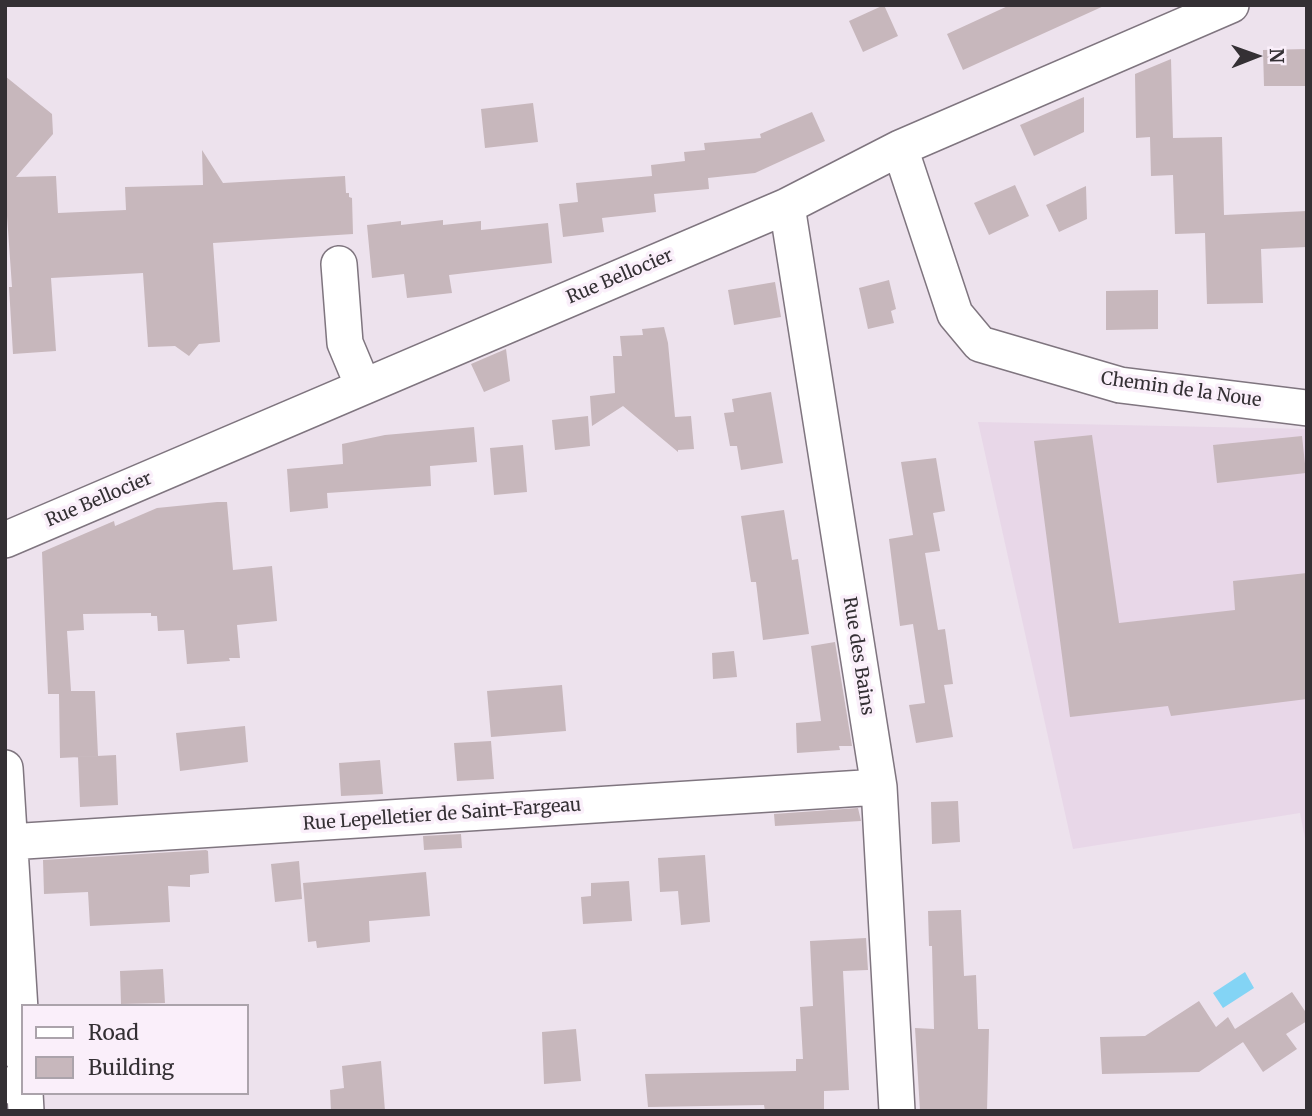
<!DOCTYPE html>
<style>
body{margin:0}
#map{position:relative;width:1312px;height:1116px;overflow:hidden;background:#ede2ed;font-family:Merriweather,serif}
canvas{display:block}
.frame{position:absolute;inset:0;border:7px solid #343034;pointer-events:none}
.legend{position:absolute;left:21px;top:1004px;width:228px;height:91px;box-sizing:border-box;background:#faeffa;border:2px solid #aba3ab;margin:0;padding:9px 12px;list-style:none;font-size:21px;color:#343034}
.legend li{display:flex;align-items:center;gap:14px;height:35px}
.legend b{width:35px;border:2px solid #aba3ab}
.north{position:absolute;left:1221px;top:21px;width:70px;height:70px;-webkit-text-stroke:5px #faeffa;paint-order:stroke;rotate:89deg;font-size:19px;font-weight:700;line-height:28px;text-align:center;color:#343034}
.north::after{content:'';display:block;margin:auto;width:24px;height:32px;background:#343034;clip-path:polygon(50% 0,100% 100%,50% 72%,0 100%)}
</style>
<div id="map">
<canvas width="1312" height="1116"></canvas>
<div class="frame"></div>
<ul class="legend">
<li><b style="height:9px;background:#fff"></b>Road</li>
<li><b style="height:19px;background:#c7b7bc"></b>Building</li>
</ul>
<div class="north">N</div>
</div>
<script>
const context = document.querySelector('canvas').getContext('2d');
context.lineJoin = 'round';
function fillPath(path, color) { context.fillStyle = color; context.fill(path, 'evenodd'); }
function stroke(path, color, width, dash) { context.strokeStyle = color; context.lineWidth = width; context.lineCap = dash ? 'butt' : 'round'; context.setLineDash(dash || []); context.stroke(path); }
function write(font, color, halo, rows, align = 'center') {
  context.font = font + ' Merriweather,serif'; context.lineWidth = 7; context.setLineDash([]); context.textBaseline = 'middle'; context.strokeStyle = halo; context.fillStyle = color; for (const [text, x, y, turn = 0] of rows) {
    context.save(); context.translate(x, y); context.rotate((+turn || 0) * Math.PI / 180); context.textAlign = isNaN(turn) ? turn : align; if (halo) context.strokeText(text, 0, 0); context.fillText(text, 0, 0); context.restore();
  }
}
fillPath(new Path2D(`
 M 978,422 L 1307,429 L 1307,848 L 1300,813 L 1073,849 Z`), '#e8d7e8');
fillPath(new Path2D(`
 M 1245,972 L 1254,988 L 1223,1008 L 1213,993 Z`), '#83d4f5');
fillPath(new Path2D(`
 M 884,5 L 898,36 L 863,52 L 849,21 Z
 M 1010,5 L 1106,5 L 963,70 L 947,34 Z
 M 1307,49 L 1307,86 L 1264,86 L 1263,50 Z
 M 1171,59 L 1173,138 L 1222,137 L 1224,215 L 1307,211 L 1307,247 L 1261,249 L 1263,303 L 1207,304 L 1205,233 L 1175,234 L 1173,175 L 1151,176 L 1150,137 L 1136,138 L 1135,74 Z
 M 5,76 L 52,114 L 53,134 L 16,177 L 56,176 L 58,213 L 126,210 L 125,187 L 203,185 L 202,150 L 223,183 L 345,176 L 346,193 L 349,193 L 349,197 L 352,198 L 353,234 L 213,243 L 220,342 L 199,344 L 189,356 L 175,346 L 148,347 L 143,273 L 51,278 L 56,351 L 13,354 L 9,287 L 12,287 L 7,216 L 5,216 Z
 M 1084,97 L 1084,132 L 1034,156 L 1020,125 Z
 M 533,103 L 538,142 L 485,148 L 481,109 Z
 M 812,112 L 825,141 L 755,173 L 708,178 L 709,189 L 654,194 L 656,212 L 602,218 L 604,232 L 563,237 L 559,204 L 578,202 L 576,183 L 652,176 L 651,165 L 685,161 L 684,152 L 705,150 L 704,143 L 761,138 L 760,134 Z
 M 1015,185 L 1029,216 L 989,235 L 974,203 Z
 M 1086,186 L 1087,219 L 1059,232 L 1046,205 Z
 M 443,220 L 443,225 L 481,221 L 481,230 L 548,223 L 552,263 L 449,275 L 452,293 L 407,298 L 404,274 L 372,278 L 367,225 L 401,221 L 401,225 Z
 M 889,280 L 896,309 L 891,311 L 894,323 L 868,329 L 859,288 Z
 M 775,282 L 781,317 L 734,325 L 728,290 Z
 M 1158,290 L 1158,329 L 1106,330 L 1106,291 Z
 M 664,327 L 668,343 L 675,417 L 691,416 L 694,449 L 678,450 L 678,452 L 623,406 L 592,426 L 590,396 L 615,393 L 613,356 L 622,356 L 620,336 L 643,335 L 642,329 Z
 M 506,349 L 510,381 L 484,392 L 471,364 Z
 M 771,392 L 783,463 L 741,470 L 737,446 L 730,446 L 724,413 L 734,412 L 732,399 Z
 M 588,416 L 590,446 L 555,450 L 552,420 Z
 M 474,427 L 477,462 L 430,466 L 431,486 L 327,493 L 328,508 L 290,512 L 287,469 L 343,464 L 342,444 L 385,435 Z
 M 1092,435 L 1119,623 L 1235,610 L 1233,581 L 1307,573 L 1307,699 L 1171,716 L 1168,706 L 1070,717 L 1034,441 Z
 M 1302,436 L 1306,473 L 1217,483 L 1213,445 Z
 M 523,445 L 527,492 L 494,495 L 490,448 Z
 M 936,458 L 945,511 L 933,513 L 940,551 L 925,553 L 938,630 L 945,629 L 953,684 L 944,685 L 953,737 L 916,743 L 909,705 L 925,703 L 913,624 L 900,626 L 889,539 L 913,535 L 901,462 Z
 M 217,502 L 227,502 L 233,570 L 272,566 L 277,621 L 237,625 L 240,658 L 229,658 L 230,661 L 187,664 L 184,630 L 158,631 L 157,616 L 151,616 L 151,613 L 83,614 L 84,630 L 67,631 L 71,691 L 95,691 L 98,756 L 60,758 L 59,694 L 48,694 L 42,552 L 114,521 L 115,526 L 157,508 Z
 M 784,510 L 792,560 L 798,559 L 809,634 L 763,640 L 756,582 L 751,582 L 741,516 Z
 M 835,642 L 852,746 L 839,746 L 840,750 L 797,753 L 796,723 L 821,721 L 811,646 Z
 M 734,651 L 737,677 L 713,679 L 712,653 Z
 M 562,685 L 566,731 L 491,737 L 487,691 Z
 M 245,726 L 248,762 L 180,771 L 176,733 Z
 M 491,741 L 494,779 L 457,781 L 454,743 Z
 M 116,755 L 118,805 L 80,807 L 78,757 Z
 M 380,760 L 383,794 L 341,796 L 339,763 Z
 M 958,801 L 960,842 L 932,844 L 931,802 Z
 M 858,808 L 861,821 L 775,826 L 774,814 Z
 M 461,834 L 462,848 L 424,850 L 423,836 Z
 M 206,850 L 208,851 L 209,873 L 190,875 L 190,887 L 168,886 L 170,922 L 90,926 L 88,892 L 44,894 L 43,860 Z
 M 705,855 L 710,922 L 681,925 L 678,891 L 660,892 L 658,858 Z
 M 299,861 L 302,899 L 275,902 L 271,864 Z
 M 426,872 L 430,916 L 369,921 L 370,942 L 317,948 L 316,941 L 308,942 L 303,883 Z
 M 629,881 L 632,921 L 583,924 L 581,897 L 591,896 L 591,883 Z
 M 961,910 L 964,976 L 976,975 L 978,1029 L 989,1029 L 987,1111 L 920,1111 L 915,1028 L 934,1029 L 932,946 L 929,946 L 928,911 Z
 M 866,938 L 868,970 L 843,971 L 849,1090 L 824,1091 L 824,1111 L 765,1111 L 764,1105 L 648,1107 L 645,1074 L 796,1071 L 796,1059 L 803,1059 L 800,1007 L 813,1006 L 810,941 Z
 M 163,969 L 165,1003 L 121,1004 L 120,971 Z
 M 1292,992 L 1307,1014 L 1307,1021 L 1286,1034 L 1297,1049 L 1263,1072 L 1237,1033 L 1243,1042 L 1199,1072 L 1102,1074 L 1100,1037 L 1145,1036 L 1199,1001 L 1216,1027 L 1228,1017 L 1235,1029 Z
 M 576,1029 L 581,1081 L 544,1084 L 542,1032 Z
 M 381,1061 L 385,1111 L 331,1111 L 330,1090 L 344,1088 L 342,1066 Z`), '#c7b7bc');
const minor = new Path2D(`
 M 900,148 L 955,314 L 980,344 L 1120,385 L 1307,408
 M 787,206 L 879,787 L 897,1111
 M 339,264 L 345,343 L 363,386
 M 5,540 L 787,206 L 900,148 L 1231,5
 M 5,768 L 23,1058
 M 5,845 L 9,842 L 879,787
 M 5,1086 L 23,1081
 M 25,1093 L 26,1111`);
stroke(minor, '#7f757f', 38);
stroke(minor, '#fff', 35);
write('18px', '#343034', '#faeffa', [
 ["Rue Bellocier",620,277,-23],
 ["Chemin de la Noue",1181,390,8],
 ["Rue Bellocier",99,500,-23],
 ["Rue des Bains",858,656,81],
 ["Rue Lepelletier de Saint-Fargeau",442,815,-4]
]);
</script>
